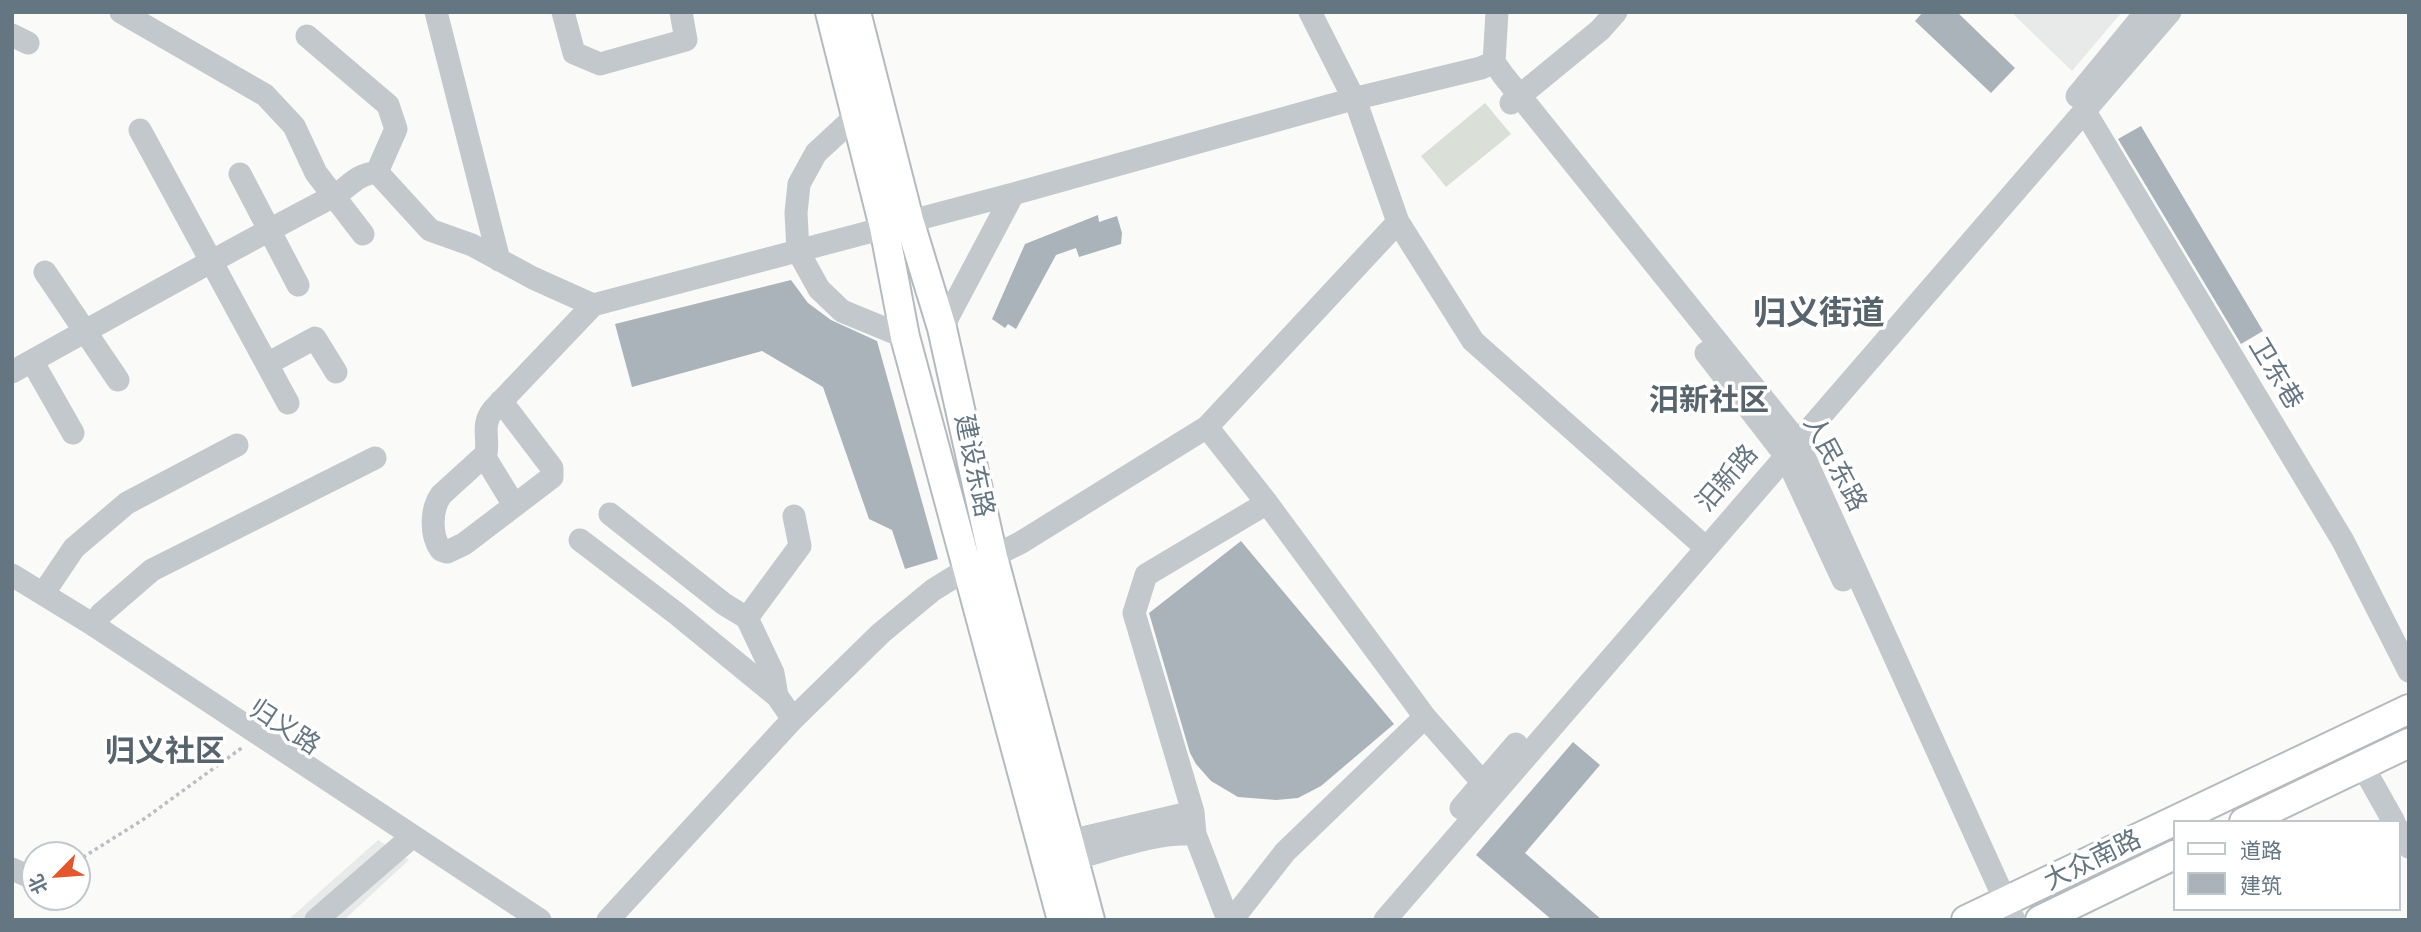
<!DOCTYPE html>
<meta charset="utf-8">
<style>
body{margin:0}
#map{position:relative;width:2421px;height:932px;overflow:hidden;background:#fafaf8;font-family:"Space Grotesk","Noto Sans SC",sans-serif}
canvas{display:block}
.frame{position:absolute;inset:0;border:14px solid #657683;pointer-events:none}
.legend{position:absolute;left:2173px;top:820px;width:228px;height:91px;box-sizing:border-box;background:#fff;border:2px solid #c1c8cd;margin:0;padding:9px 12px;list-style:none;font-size:21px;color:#657683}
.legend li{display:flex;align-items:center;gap:14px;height:35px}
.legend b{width:35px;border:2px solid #c1c8cd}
.north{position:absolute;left:21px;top:841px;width:70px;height:70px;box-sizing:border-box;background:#fff;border:2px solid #c1c8cd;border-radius:50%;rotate:245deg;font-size:19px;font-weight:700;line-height:28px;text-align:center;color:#657683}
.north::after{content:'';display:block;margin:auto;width:24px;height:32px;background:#e4572e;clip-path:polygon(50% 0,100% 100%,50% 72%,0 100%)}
</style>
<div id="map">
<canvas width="2421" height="932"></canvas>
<div class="frame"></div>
<ul class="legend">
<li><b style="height:9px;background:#fff"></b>道路</li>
<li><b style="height:19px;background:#aab3b9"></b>建筑</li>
</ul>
<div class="north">北</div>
</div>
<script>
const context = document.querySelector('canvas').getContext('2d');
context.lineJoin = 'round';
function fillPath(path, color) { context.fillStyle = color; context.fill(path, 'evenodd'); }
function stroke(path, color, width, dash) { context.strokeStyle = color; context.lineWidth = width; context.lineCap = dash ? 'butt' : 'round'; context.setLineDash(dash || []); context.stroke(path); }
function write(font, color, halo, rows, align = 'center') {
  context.font = font + ' "Space Grotesk","Noto Sans SC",sans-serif'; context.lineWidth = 7; context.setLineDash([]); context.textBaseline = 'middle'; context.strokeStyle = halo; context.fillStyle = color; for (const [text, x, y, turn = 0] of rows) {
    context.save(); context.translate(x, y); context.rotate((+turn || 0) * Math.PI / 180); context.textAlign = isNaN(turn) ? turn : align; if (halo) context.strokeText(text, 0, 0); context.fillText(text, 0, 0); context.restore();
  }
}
fillPath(new Path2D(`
 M 2011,12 L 2122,12 L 2072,71 Z
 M 378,840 L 409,860 L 344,920 L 288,920 Z`), '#e8e9e9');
fillPath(new Path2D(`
 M 1485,103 L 1511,134 L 1446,187 L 1421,156 Z`), '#dadfd7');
fillPath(new Path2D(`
 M 1923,12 L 1957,12 L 2015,68 L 1991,93 L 1915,21 Z
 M 2141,126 L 2263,331 L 2241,344 L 2118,139 Z
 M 1098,215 L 1099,222 L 1117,216 L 1122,233 L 1121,244 L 1079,257 L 1076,248 L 1056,255 L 1016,329 L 1008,324 L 1005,328 L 992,319 L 1025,244 Z
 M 791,280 L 808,303 L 831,320 L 877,341 L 938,559 L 905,569 L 892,530 L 869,519 L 823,387 L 762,351 L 632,387 L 615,324 Z
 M 1241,541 L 1394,724 L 1321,786 L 1298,798 L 1276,800 L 1238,797 L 1211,781 L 1196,764 L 1190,753 L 1149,613 Z
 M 1573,742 L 1600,765 L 1525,853 L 1602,920 L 1552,920 L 1476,855 Z`), '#aab3b9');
const major = new Path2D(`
 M 830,12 L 884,227 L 905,337 L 1062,920
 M 856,12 L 909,220 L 942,328 L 993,557 L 1090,920
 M 2244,822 L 2409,743
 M 1966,920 L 2409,709
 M 2040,920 L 2174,855`);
stroke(major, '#b5babe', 32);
stroke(new Path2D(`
 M 77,861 L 144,819 L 243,747`), '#bbbfc2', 3.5, [3.5, 3.5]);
stroke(new Path2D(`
 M 121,12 L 265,95 L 294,126 L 316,173 L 363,234
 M 436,12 L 499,260
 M 563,12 L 574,53 L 600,64 L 686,40 L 681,12
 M 1310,12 L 1357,105 L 1398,222 L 1473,341 L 1705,547
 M 1497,12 L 1494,62 L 1503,75 L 1797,441 L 2014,920
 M 12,35 L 28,43
 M 307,36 L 388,105 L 396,129 L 377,172
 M 2077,96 L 2146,12
 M 1511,103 L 1600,30 L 1616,12
 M 2084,110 L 2343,541 L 2409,671
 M 857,115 L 816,153 L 799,184 L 796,213 L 798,251 L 819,289 L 842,311 L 905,337
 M 140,130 L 288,403
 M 240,174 L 298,285
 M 45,272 L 118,380
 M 942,328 L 1013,194
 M 1706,353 L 1785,455 L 1843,580
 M 32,361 L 73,433
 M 267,364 L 315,338 L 336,372
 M 12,372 C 118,313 224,253 332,197 C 351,187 352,176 377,172 L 430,230 L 472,245 L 533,278 L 593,305
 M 501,401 L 552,468 L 552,477 L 464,544 L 447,552 L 441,550 C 430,535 431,509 441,495 L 486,454 C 489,437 481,425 493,410 L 593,305 L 1013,194 L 1353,99 L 1481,68 L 1494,62
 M 1207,427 L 1267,503 L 1425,717 L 1491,792
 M 484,456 L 514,505
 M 610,514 L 724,604 L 747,618 L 773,673 L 777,696
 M 580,540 L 677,614 L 777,696 L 793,719
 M 12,575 L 92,624 L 540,920
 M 43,594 L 74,548 L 127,503 L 237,445
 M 747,618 L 800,546 L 794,516
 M 95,626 L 101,614 L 152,570 L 375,458
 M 2362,765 L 2394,822
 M 1461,808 L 1516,744
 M 2398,829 L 2409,847
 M 1053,845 L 1193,812
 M 1057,863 C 1103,853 1148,832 1195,834
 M 12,869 L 35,879
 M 316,920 L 407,841
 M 608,920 L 793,719 L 881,633 L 933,590 L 967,569 L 1020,543 L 1207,427 L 1398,222
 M 1228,920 L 1195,834 L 1193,812 L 1134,613 L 1146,575 L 1267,503
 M 1232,920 L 1285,852 L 1425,717
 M 1385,920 L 2170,12`), '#c3c8cc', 23);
stroke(major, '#fff', 28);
write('26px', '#657683', '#fff', [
 ["卫东巷",2275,374,59],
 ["人民东路",1834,464,62],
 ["建设东路",973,466,78],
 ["汨新路",1728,479,-49],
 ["归义路",284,728,33],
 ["大众南路",2093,861,-26]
]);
write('bold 30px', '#57646e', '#fff', [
 ["汨新社区",1709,402],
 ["归义社区",165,753]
]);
write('bold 33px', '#57646e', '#fff', [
 ["归义街道",1819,315]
]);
</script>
